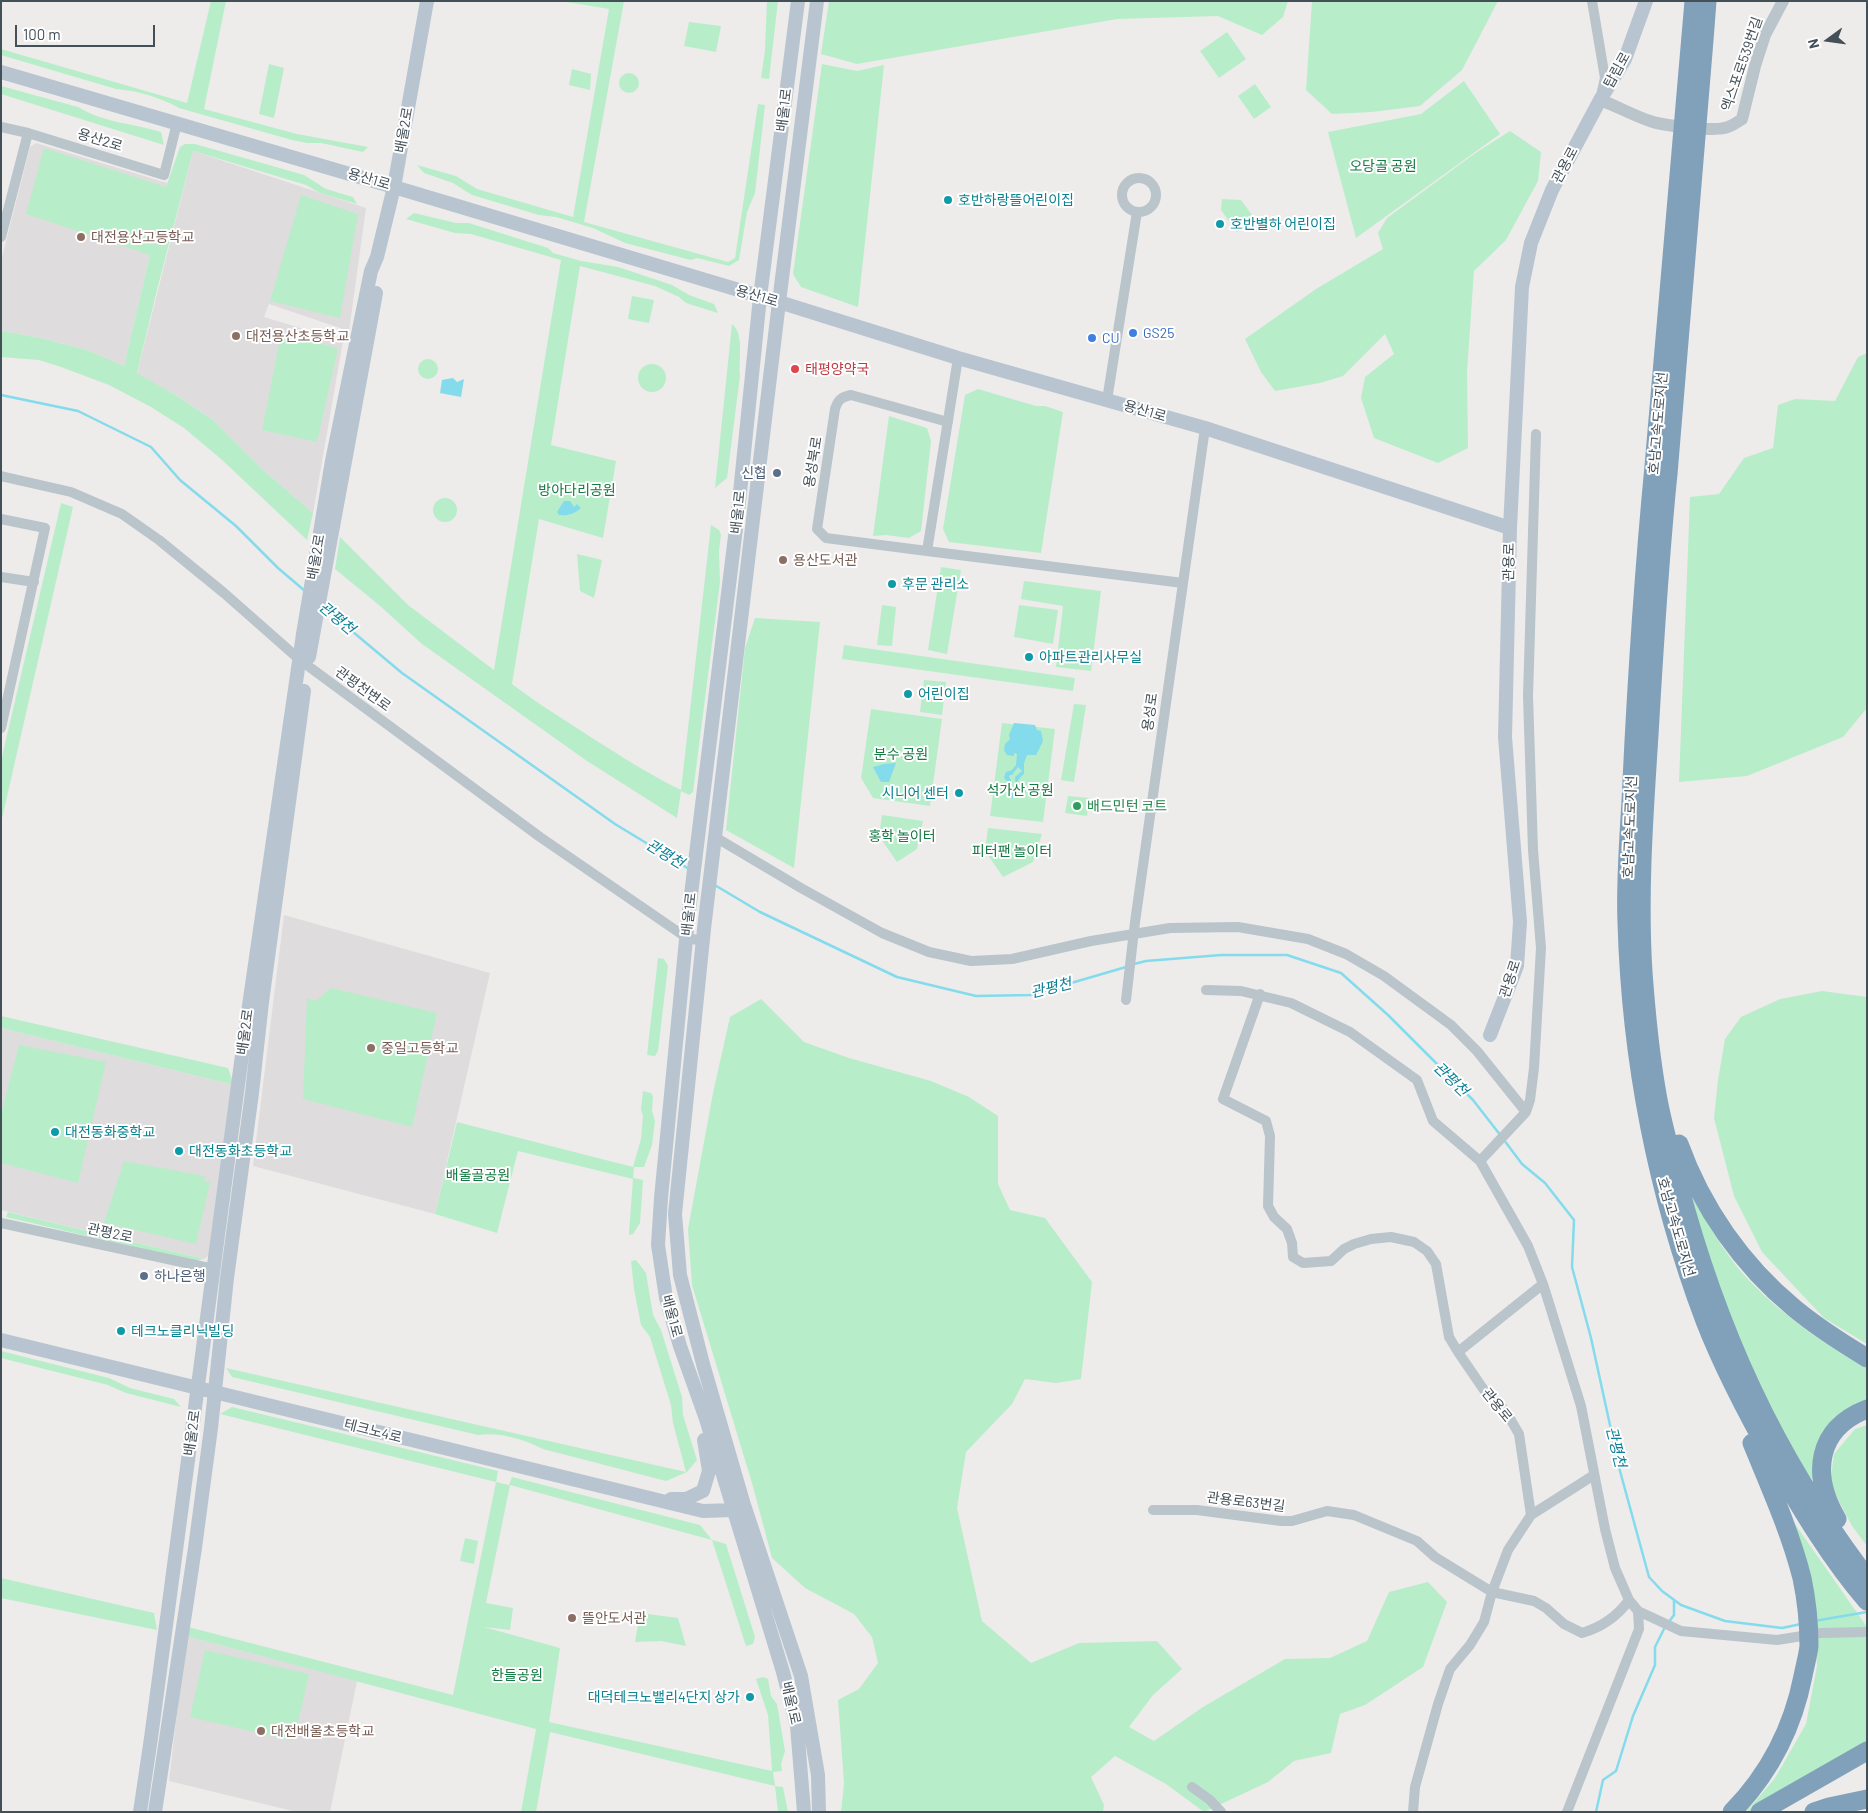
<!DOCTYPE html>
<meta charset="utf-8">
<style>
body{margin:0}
#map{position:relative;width:1868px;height:1813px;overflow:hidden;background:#eeebeb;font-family:Barlow,sans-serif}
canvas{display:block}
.frame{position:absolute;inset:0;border:2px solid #445058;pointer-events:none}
.north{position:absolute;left:1803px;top:15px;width:50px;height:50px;-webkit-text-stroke:4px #fff;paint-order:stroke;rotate:256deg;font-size:14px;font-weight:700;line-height:20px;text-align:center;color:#445058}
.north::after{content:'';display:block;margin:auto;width:18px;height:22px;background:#445058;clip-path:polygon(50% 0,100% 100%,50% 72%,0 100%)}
.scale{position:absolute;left:15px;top:25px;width:140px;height:22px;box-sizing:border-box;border:2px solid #445058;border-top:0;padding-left:6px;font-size:15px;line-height:18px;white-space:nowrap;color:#445058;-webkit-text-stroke:4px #fff;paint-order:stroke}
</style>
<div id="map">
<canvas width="1868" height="1813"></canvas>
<div class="frame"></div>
<div class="north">N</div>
<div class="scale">100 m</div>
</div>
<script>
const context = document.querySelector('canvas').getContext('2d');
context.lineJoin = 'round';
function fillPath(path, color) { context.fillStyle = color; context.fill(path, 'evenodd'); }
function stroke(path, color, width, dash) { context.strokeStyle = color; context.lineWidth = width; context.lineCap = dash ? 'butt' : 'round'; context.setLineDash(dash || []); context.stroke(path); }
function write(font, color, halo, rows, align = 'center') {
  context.font = font + ' Barlow,"Noto Sans KR",sans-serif'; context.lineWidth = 4; context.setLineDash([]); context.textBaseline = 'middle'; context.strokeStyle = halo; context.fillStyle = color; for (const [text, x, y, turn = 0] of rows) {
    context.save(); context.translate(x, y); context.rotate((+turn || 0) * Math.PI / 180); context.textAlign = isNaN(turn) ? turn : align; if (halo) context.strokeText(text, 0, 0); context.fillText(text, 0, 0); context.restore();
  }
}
fillPath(new Path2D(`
 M 36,143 L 167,183 L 124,366 L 87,350 L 41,338 L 1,331 L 1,261 L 30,147 Z
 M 193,151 L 366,208 L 349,331 L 269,304 L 264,317 L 343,341 L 313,513 L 263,470 L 213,420 L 174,394 L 137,374 Z
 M 284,915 L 490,973 L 435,1214 L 253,1166 Z
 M 1,1028 L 234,1085 L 211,1254 L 204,1259 L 1,1210 Z
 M 186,1636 L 357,1681 L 330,1812 L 297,1812 L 169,1781 Z`), '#dfdcdd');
fillPath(new Path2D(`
 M 211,1 L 226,1 L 204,109 L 297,134 L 368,147 L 363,152 L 321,143 L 307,143 L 292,140 L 179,108 C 159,97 139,91 116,89 L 1,55 L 1,49 L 187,103 Z
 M 561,1 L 624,1 L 584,222 L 728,262 L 735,258 L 758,104 L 765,105 L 755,193 L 747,212 L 739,260 L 729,266 L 697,258 L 691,260 L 625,243 L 593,228 L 556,217 L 539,215 L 472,195 L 453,183 L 424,173 L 417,165 L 456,176 L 477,189 L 573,217 L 609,9 Z
 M 767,1 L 778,1 L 769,79 L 761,78 L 765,50 Z
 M 829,1 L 1288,1 L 1283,17 L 1262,35 L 1218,16 L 1117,19 L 857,64 L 821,54 Z
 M 1312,1 L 1498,1 L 1462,70 L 1420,106 L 1372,112 L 1332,114 L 1306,90 Z
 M 689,22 L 721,26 L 716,52 L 684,46 Z
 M 1227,32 L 1246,59 L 1219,78 L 1200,51 Z
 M 269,64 L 284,68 L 274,118 L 259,114 Z
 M 822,64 L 857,71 L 884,65 L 858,307 L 801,287 L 793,274 Z
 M 572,69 L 591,74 L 590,90 L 569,85 Z
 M619 83a10 10 0 1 1 20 0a10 10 0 1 1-20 0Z
 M 1464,81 L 1500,134 L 1356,238 L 1328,132 L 1421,114 Z
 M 1255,84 L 1271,107 L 1254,119 L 1238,96 Z
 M 1,86 L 78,107 C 104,123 132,123 161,132 L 164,145 L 1,94 Z
 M 1510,131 L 1541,152 L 1538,181 L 1506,240 L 1474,271 L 1467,372 L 1468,448 L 1438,463 L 1374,438 L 1361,398 L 1365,377 L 1394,354 L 1385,334 L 1343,376 L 1320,383 L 1275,391 L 1261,372 L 1245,339 L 1316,289 L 1383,249 L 1378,233 L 1387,218 L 1474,154 Z
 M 185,144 L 195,144 L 304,175 L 326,189 L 353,197 L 357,204 L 320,193 L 306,185 L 193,151 L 158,286 L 137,373 L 174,394 L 213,420 L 263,470 L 313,513 L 307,540 L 221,459 L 184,428 L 151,407 L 109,385 L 61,367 L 39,360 L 1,357 L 1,331 L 41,338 L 87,350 L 124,366 L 150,255 L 26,214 L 44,148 L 166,187 L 180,147 Z
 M 301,195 L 358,214 L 340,318 L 270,301 Z
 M 1222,199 L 1241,200 L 1255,219 L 1237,232 L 1221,210 Z
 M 414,213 L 456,223 L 469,223 L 548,248 L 553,253 L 581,261 L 618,267 L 672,285 L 689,295 L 714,304 L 718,313 L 686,303 L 679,297 L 655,286 L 580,266 L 551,445 L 616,461 L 603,538 L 539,519 L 512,684 C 538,704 565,720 592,738 C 621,756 650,775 681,790 L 711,525 L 719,530 L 721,535 L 719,551 L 720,582 L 693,792 L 689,795 L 681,791 L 677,818 L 587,761 L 422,644 L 379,605 L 335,569 L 340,537 L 408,605 L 494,670 L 561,260 L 471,234 L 455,233 L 406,219 Z
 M 632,296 L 654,300 L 649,323 L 628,319 Z
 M 732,324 C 745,335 738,360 740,376 L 727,478 L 715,488 Z
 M 281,334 L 338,348 L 317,442 L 262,430 Z
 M 1867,353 L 1867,708 L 1843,737 L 1747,776 L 1679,782 L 1690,497 L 1719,494 L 1744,458 L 1773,448 L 1778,405 L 1795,399 L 1835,401 L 1858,357 Z
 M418 369a10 10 0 1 1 20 0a10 10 0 1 1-20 0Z
 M638 378a14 14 0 1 1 28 0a14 14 0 1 1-28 0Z
 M 978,389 L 1036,406 L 1045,406 L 1063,412 L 1041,553 L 949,542 L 943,529 L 965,395 Z
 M 889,416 L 927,428 L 931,441 L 921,531 L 909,538 L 886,535 L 873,536 Z
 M433 510a12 12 0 1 1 24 0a12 12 0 1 1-24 0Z
 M 61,503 L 73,507 L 1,823 L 1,761 Z
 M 577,554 L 602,560 L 594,598 L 580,591 Z
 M 941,567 L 961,570 L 947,654 L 928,650 Z
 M 1024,581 L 1101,591 L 1091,671 L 1056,667 L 1063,606 L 1021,599 Z
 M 882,605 L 896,607 L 892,646 L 877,645 Z
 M 1019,605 L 1058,610 L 1053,644 L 1014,637 Z
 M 755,618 L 820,622 L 794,868 L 726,830 L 745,648 Z
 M 844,645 L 1075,678 L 1073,691 L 842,659 Z
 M 924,680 L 946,682 L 942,715 L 920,712 Z
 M 1074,704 L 1086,705 L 1074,782 L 1061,780 Z
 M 871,709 L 942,719 L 930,806 L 873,798 L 861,778 Z
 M 1002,723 L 1055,729 L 1043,822 L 990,816 Z
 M 1068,796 L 1089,798 L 1087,816 L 1065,813 Z
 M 882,815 L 923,821 L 917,849 L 897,862 L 879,836 Z
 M 988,828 L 1042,834 L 1033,862 L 1003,877 L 985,851 Z
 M 658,958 L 664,959 L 668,966 L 658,1051 L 655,1056 L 647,1055 Z
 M 331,988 L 437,1013 L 412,1127 L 303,1099 L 307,998 L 316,1001 Z
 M 1822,991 L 1867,997 L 1867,1344 L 1824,1318 L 1762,1252 L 1734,1196 L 1714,1118 L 1718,1080 L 1725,1039 L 1741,1017 L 1780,999 Z
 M 761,999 L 804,1042 L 849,1058 L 931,1081 L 969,1097 L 998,1116 L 998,1184 L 1010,1210 L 1045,1218 L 1092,1282 L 1081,1379 L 1056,1383 L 1025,1379 L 1012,1404 L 966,1452 L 957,1508 L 982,1621 L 1031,1663 L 1079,1643 L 1157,1641 L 1182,1669 L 1153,1695 L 1129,1727 L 1154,1741 L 1203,1707 L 1285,1659 L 1330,1658 L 1367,1641 L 1389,1592 L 1428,1582 L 1447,1602 L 1423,1667 L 1365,1705 L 1340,1714 L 1331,1753 L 1294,1761 L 1268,1782 L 1204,1812 L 1166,1784 L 1115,1756 L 1091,1777 L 1104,1805 L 1103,1812 L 841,1812 L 844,1783 L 838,1700 L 859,1689 L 878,1663 L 872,1637 L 854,1614 L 805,1588 L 772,1558 L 752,1483 L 692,1285 L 688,1229 L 713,1093 L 730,1017 Z
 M 1,1016 L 228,1068 L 234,1085 L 1,1028 Z
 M 19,1045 L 106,1062 L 78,1183 L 1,1163 L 1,1114 Z
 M 643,1091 L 651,1093 L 653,1096 L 652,1111 L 655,1121 L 652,1145 L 644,1167 L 634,1167 L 633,1178 L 643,1180 L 640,1223 L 633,1234 L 629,1235 L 629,1233 L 633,1179 L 518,1151 L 497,1233 L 435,1214 L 457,1122 L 633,1167 L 641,1139 L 643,1116 L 641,1109 Z
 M 124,1161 L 205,1176 L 204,1181 L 210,1182 L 196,1244 L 104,1223 Z
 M 1690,1194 C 1707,1221 1723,1252 1745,1276 C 1780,1314 1823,1343 1867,1369 L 1867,1406 L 1815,1457 L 1812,1483 C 1776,1421 1744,1356 1719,1288 C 1708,1257 1699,1225 1690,1194 Z
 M 8,1212 L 204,1259 L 194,1261 L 6,1217 Z
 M 636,1260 L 646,1273 L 653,1315 L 661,1330 L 682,1397 L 683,1415 L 697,1460 L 687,1472 L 666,1481 L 543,1449 C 523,1439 500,1432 478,1435 L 232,1377 L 226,1368 L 686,1472 L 673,1423 L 671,1405 L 650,1337 L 641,1325 L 634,1289 L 631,1261 Z
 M 1,1351 L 109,1378 L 130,1388 L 174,1399 L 181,1407 L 126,1393 L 108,1385 L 1,1358 Z
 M 232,1407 L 498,1471 L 496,1482 L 509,1485 L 512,1477 L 700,1525 L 712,1540 L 726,1544 L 755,1637 L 753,1644 L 746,1646 L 712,1540 L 510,1485 L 486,1603 L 513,1608 L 510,1630 L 484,1627 L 560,1648 L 549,1722 L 772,1771 L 768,1715 L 756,1679 L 763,1677 L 768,1679 L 771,1696 L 777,1704 L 785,1751 L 781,1764 L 782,1771 L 773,1772 L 775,1786 L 783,1787 L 788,1812 L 778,1812 L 775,1786 L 550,1732 L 536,1812 L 521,1812 L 536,1729 L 186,1636 L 188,1627 L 453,1695 L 496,1482 L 220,1414 Z
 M 1867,1425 L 1867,1546 L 1852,1526 L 1830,1484 L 1834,1454 L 1855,1429 Z
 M 1788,1514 L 1867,1627 L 1867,1745 L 1752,1812 L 1746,1812 L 1775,1778 L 1806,1724 L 1817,1666 L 1812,1593 Z
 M 465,1538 L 478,1541 L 474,1564 L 460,1561 Z
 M 1,1578 L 154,1613 L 157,1630 L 1,1598 Z
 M 640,1613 L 678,1618 L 686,1646 L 661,1641 L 635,1642 Z
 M 205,1650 L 309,1674 L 294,1741 L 190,1717 Z`), '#b7eec9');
fillPath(new Path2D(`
 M 453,378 L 457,382 L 464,379 L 461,397 L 440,393 L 442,380 Z
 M 564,501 L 570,501 L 574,507 L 577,504 L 581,508 C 574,514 568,516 559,515 L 557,512 Z
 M 1014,723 L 1035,725 L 1037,730 L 1041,731 L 1043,741 L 1036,755 L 1027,755 L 1024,763 L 1024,774 C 1017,780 1016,782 1018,791 L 1013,795 L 1013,799 L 1009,795 L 1016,789 L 1015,777 L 1022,771 L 1018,767 L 1012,775 L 1010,775 L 1009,777 L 1011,780 L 1009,785 L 1004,777 L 1006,772 L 1012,770 L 1016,765 L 1017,754 L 1014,753 L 1014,756 L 1007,755 L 1004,750 L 1005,744 L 1010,739 L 1009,735 Z
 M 896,763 L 889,782 L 881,782 L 873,767 L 884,764 Z`), '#83dbec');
stroke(new Path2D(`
 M 1,395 L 78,411 L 151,447 L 180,480 L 236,526 L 278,568 L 305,591
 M 322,606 L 402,673 L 615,824 L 689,869
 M 713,884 L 760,912 L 897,977 L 976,996 L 1030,995 L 1126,967
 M 1134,964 L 1146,961 L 1221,955 L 1287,955 L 1341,973 L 1388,1015 L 1473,1100 L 1501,1136
 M 1504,1140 L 1522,1164 L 1545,1183 L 1574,1220 L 1572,1267 L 1591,1338 L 1620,1471 L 1649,1577 L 1662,1591 L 1681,1605 L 1725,1621 L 1782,1628 L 1801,1624
 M 1814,1621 L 1867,1612
 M 1668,1623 L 1674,1615 L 1674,1600
 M 1596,1812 L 1603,1780 L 1616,1771 L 1633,1716 L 1655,1665 L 1655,1647 L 1665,1627`), '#83dbec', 2.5);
stroke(new Path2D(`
 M 1592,1 L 1605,78 L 1602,91
 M 1,127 L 28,133 L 164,175 L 177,123
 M1122 195a17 17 0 1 1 34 0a17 17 0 1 1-34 0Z
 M 1,237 L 28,133
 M 958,358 L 927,551 L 1183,583
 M 1107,400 L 1137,212
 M 1,476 L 71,492 L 122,514 L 159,540 L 224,593 L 300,660 L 540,837 L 687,938 L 703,941
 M 1,519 L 45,528 L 1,728
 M 927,551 L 826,538 L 817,529 L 835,409 C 838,400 841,397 851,395 L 948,422
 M 1,577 L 34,582
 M 715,837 L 801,888 L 882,933 L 929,952 L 971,961 L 1012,959 L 1091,941 L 1170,928 L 1238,927 L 1308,939 L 1346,954 L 1384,976 L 1451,1025 L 1477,1051 L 1526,1112
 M 1206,990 L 1241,991 L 1291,1003 L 1350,1032 L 1417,1080 L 1433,1121 L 1480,1161 L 1528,1246 L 1543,1284 L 1581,1406 L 1605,1529 L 1615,1568 L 1629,1600 L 1638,1611 L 1639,1629 L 1567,1812
 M 1260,994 L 1223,1099 L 1266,1121 L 1270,1136 L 1268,1206 L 1274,1217 L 1287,1229 L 1292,1243 L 1293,1257 L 1303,1263 L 1331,1261 L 1344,1249 L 1354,1244 L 1371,1239 L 1391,1237 L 1414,1242 L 1427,1251 L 1436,1264 L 1449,1337 L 1458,1352
 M 1126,1000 L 1135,922 L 1205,428
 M 1480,1161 L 1526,1112 L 1530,1100 L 1534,1068 L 1541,948 L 1533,850 L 1528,696 L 1536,434
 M 1,1223 L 214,1269
 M 1153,1510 L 1197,1510 L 1281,1521 L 1292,1521 L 1327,1511 L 1354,1515 L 1417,1541 L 1435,1557 L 1492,1592 L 1534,1601 L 1546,1608 L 1564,1624 L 1582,1633 C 1602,1627 1617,1617 1629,1600
 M 1531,1515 L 1519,1434 L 1505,1410 L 1484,1390 L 1458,1352 L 1543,1284
 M 1638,1611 L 1681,1631 L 1777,1640 L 1821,1633 L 1867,1632
 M 1192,1787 L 1210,1800 L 1221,1812
 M 1413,1812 L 1415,1787 L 1438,1704 L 1450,1669 L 1470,1645 L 1484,1622 L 1492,1592 L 1508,1550 L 1531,1515 L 1594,1475`), '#b9c4cb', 10);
stroke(new Path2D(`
 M 1600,100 C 1617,106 1634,116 1650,121 C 1664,126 1711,131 1724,128 C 1731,127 1736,123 1742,119 L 1755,66 L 1765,35 L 1783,1`), '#b9c4cb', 12);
stroke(new Path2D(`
 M 798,1 L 760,297 L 738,512 L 688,919 L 661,1198 L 658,1245 L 666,1298 L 680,1346 L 706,1419 L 783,1672 L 797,1726 L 804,1812
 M 817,1 L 779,302 L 704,929 L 675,1214 L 680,1275 L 703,1364 L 744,1505 L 801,1676 L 818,1775 L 819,1812
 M 1,72 L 394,187 L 779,302 L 958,358 L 1205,428 L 1510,528
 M 309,657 L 376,293
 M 1490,1035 L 1517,966 L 1520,922 L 1505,737 L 1510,528 L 1522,287 L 1531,243 L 1552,190 L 1600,100 L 1625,59 L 1646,1
 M 1,1340 L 703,1511 L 733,1510 L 739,1507
 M 671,1499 L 686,1499 L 703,1491 L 709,1471 L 704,1440
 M 140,1812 L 151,1738 L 244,1040 L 303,634 L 332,461 L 371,271 L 377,257 L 394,187 L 427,1
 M 155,1812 L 195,1548 L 211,1428 L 227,1278 L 252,1093 L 262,1002 L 304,691`), '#b8c5d0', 14);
stroke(new Path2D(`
 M 1694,1 C 1681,156 1668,311 1654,466 C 1644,571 1637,676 1632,781 C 1630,828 1625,876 1627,923 C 1631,1059 1657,1193 1705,1321 C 1724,1370 1749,1417 1775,1463 C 1802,1511 1831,1559 1867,1601
 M 1707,1 C 1695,159 1682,317 1668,474 C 1659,561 1654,648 1649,735 C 1644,814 1638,893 1643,972 C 1646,1013 1650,1054 1657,1094 C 1662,1124 1671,1153 1678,1182 C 1717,1329 1774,1456 1867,1578
 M 1679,1144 C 1702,1208 1742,1265 1794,1308 C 1817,1327 1842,1343 1867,1358
 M 1837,1519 C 1811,1475 1816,1429 1867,1409
 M 1732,1812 C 1769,1774 1793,1727 1803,1676 C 1805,1666 1808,1655 1809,1646 C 1809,1625 1806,1597 1802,1578 C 1790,1531 1770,1487 1752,1443
 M 1760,1812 L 1867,1751
 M 1814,1812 L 1829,1807 L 1867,1799`), '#81a1bb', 19);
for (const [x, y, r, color] of [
 [948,200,5,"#0f9aa8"],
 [1220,224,5,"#0f9aa8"],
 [81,237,5,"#8d6e63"],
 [1133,333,5,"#3f7fe0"],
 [236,336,5,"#8d6e63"],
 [1092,338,5,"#3f7fe0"],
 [795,369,5,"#e0444e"],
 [777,473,5,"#5c6f8a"],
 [783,560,5,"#8d6e63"],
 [892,584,5,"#0f9aa8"],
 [1029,657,5,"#0f9aa8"],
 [908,694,5,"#0f9aa8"],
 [959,793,5,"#0f9aa8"],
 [1077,806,5,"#2e9e5b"],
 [371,1048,5,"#8d6e63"],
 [55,1132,5,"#0f9aa8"],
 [179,1151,5,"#0f9aa8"],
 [144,1276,5,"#5c6f8a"],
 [121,1331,5,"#0f9aa8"],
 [572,1618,5,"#8d6e63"],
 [750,1697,5,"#0f9aa8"],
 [261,1731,5,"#8d6e63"]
]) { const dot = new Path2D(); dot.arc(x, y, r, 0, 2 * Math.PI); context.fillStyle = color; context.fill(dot); stroke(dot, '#fff', 2); }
write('14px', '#445058', '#fff', [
 ["엑스포로539번길",1742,64,-71],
 ["탑립로",1617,70,-61],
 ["배울1로",784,110,-83],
 ["배울2로",404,130,-80],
 ["용산2로",100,140,17],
 ["관용로",1565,165,-62],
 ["용산1로",369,179,16],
 ["용산1로",757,296,16],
 ["용산1로",1145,411,16],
 ["호남고속도로지선",1658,423,-85],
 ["용성북로",813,462,-81],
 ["배울1로",738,512,-84],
 ["배울2로",316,557,-80],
 ["관용로",1509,562,-89],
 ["관평천변로",363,689,36],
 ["용성로",1150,712,-82],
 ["호남고속도로지선",1630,827,-88],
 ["배울1로",689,914,-84],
 ["관용로",1510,979,-72],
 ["배울2로",245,1032,-82],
 ["호남고속도로지선",1676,1227,74],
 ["관평2로",110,1233,12],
 ["배울1로",672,1316,75],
 ["관용로",1497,1405,51],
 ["테크노4로",373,1431,14],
 ["배울2로",192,1433,-82],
 ["관용로63번길",1246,1502,7],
 ["배울1로",791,1703,77]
]);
write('14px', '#157942', '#fff', [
 ["오당골 공원",1383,166],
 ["방아다리공원",577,490],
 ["분수 공원",901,754],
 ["석가산 공원",1020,790],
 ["홍학 놀이터",902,836],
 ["피터팬 놀이터",1012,851],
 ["배울골공원",478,1175],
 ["한들공원",517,1675]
]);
write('14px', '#0d838f', '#fff', [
 ["호반하랑뜰어린이집",958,200],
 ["호반별하 어린이집",1230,224],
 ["후문 관리소",902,584],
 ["아파트관리사무실",1039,657],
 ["어린이집",918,694],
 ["시니어 센터",949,793,"right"],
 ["대전동화중학교",65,1132],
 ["대전동화초등학교",189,1151],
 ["테크노클리닉빌딩",131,1331],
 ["대덕테크노밸리4단지 상가",740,1697,"right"]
], 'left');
write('14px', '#785e54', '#fff', [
 ["대전용산고등학교",91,237],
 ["대전용산초등학교",246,336],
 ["용산도서관",793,560],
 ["중일고등학교",381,1048],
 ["뜰안도서관",582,1618],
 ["대전배울초등학교",271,1731]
], 'left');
write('14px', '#366cbe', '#fff', [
 ["GS25",1143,333],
 ["CU",1102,338]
], 'left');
write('14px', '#be3a42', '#fff', [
 ["태평양약국",805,369]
], 'left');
write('14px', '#4e5e75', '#fff', [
 ["신협",767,473],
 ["하나은행",154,1276,"left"]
], 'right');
write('14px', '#27864d', '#fff', [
 ["배드민턴 코트",1087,806]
], 'left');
write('italic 15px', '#0c8095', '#fff', [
 ["관평천",337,618,40],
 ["관평천",665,854,31],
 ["관평천",1051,988,-14],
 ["관평천",1451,1079,44],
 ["관평천",1616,1447,76]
]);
</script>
